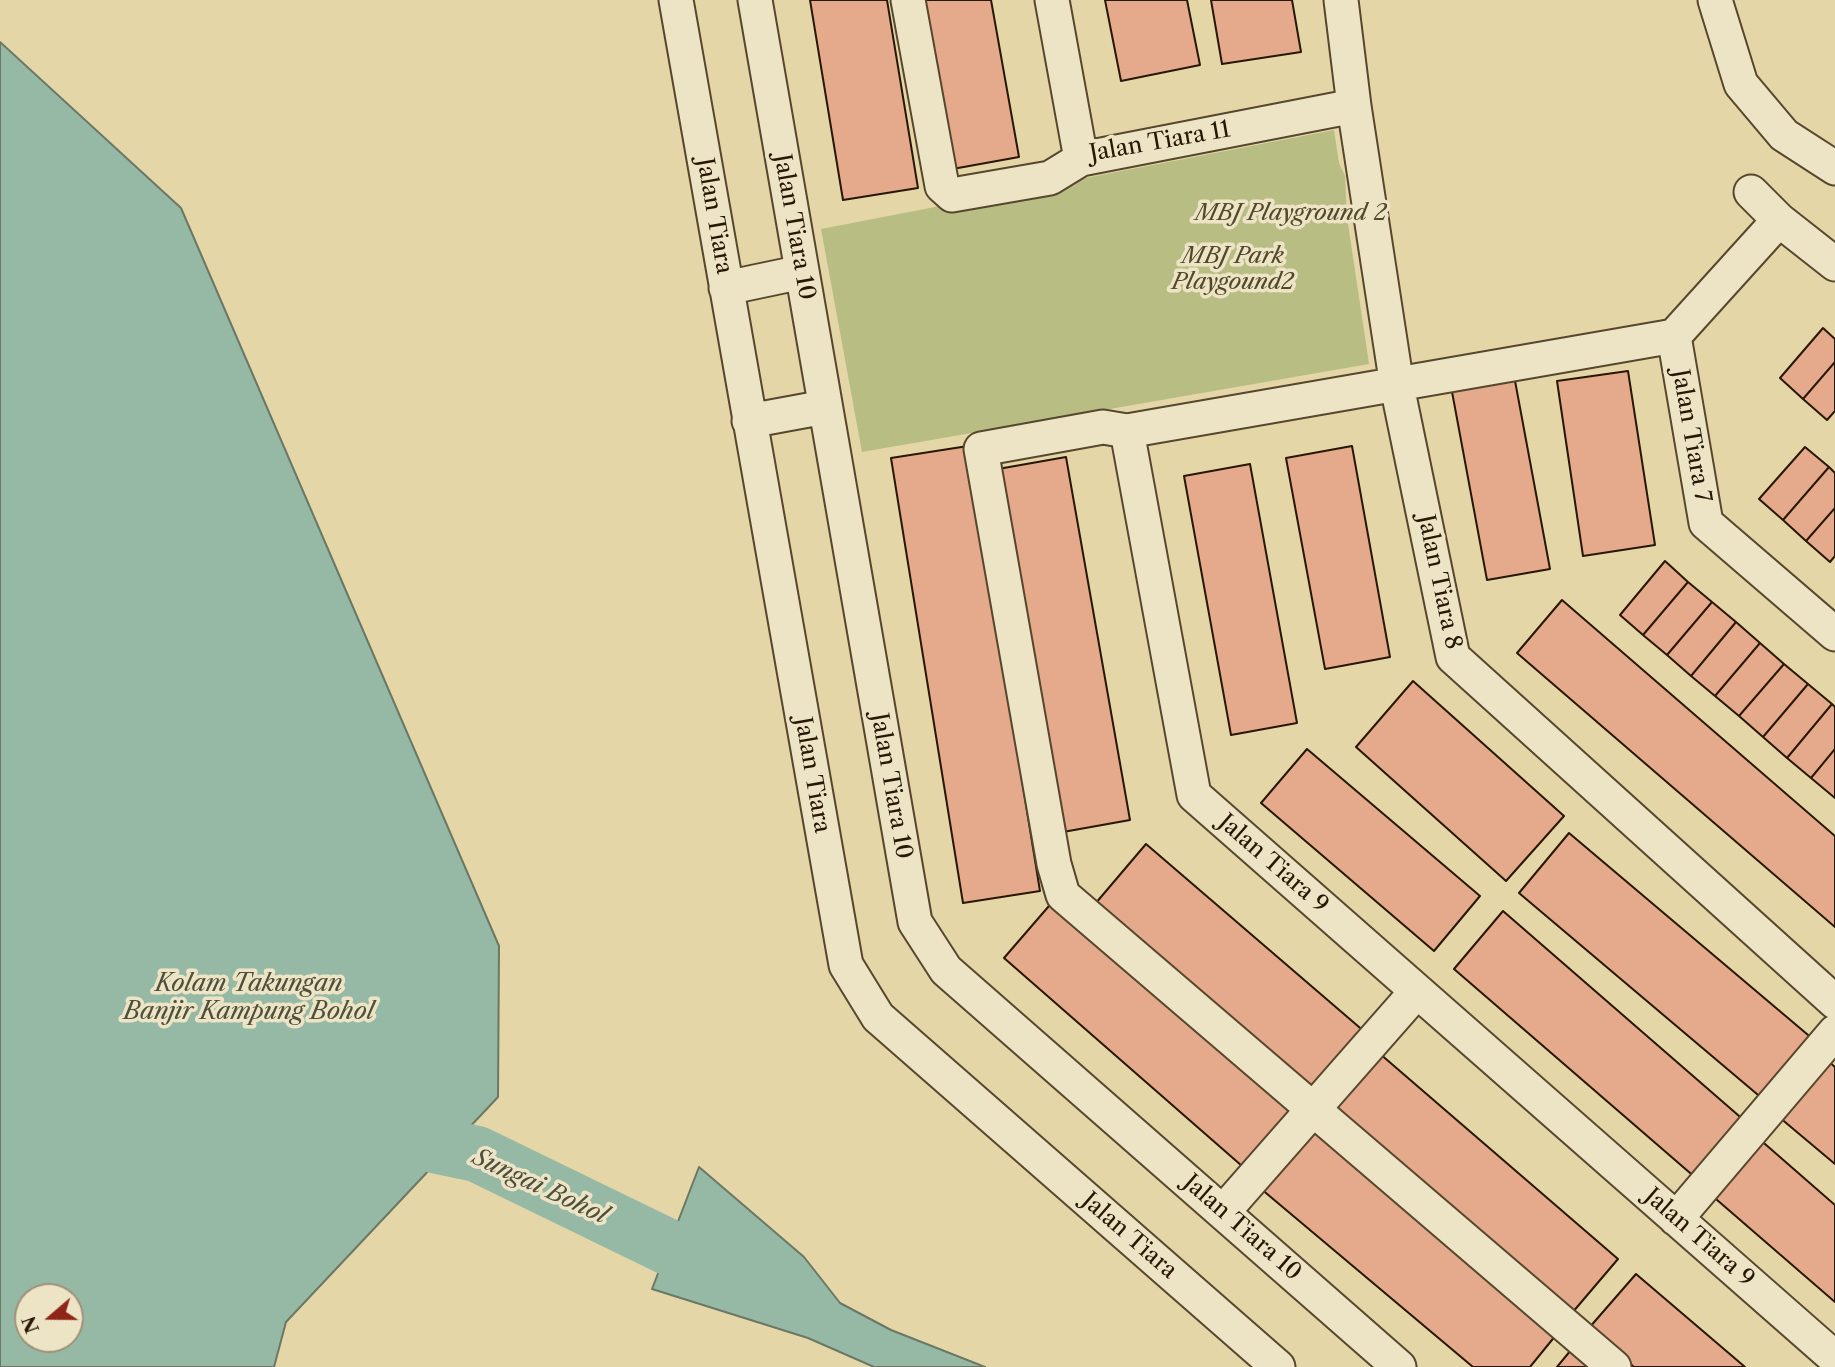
<!DOCTYPE html>
<style>
body{margin:0}
#map{position:relative;width:1835px;height:1367px;overflow:hidden;background:#e4d6a7;font-family:"Libre Caslon Text",serif}
canvas{display:block}
.north{position:absolute;left:14px;top:1283px;width:70px;height:70px;box-sizing:border-box;background:#ede4c6;border:2px solid #9e9278;border-radius:50%;rotate:250deg;font-size:19px;font-weight:700;line-height:28px;text-align:center;color:#271704}
.north::after{content:'';display:block;margin:auto;width:24px;height:32px;background:#8f2418;clip-path:polygon(50% 0,100% 100%,50% 72%,0 100%)}
</style>
<div id="map">
<canvas width="1835" height="1367"></canvas>
<div class="north">N</div>
</div>
<script>
const context = document.querySelector('canvas').getContext('2d');
context.lineJoin = 'round';
function fillPath(path, color) { context.fillStyle = color; context.fill(path, 'evenodd'); }
function stroke(path, color, width, dash) { context.strokeStyle = color; context.lineWidth = width; context.lineCap = dash ? 'butt' : 'round'; context.setLineDash(dash || []); context.stroke(path); }
function write(font, color, halo, rows, align = 'center') {
  context.font = font + ' "Libre Caslon Text",serif'; context.lineWidth = 7; context.setLineDash([]); context.textBaseline = 'middle'; context.strokeStyle = halo; context.fillStyle = color; for (const [text, x, y, turn = 0] of rows) {
    context.save(); context.translate(x, y); context.rotate((+turn || 0) * Math.PI / 180); context.textAlign = isNaN(turn) ? turn : align; if (halo) context.strokeText(text, 0, 0); context.fillText(text, 0, 0); context.restore();
  }
}
fillPath(new Path2D(`
 M 1334,130 L 1339,163 L 1345,176 L 1347,217 L 1369,364 L 862,452 L 821,229 Z`), '#b8bd84');
const water = new Path2D(`
 M 0,42 L 181,208 L 499,946 L 498,1097 L 286,1322 L 274,1367 L 0,1367 ZM 70,1297 L 70,1339 L 28,1339 L 28,1297 Z
 M 699,1167 L 804,1257 L 840,1303 L 891,1330 L 985,1367 L 874,1367 L 808,1338 L 652,1289 Z`);
fillPath(water, '#96b9a5');
stroke(water, '#6a7865', 2);
stroke(new Path2D(`
 M 376,1133 L 477,1154 L 736,1280`), '#96b9a5', 56);
const building = new Path2D(`
 M 810,0 L 887,0 L 918,188 L 843,200 Z
 M 918,0 L 991,0 L 1019,157 L 947,170 Z
 M 1105,0 L 1187,0 L 1200,65 L 1121,81 Z
 M 1211,0 L 1292,0 L 1301,52 L 1222,64 Z
 M 1823,328 L 1835,339 L 1835,362 L 1803,399 L 1780,378 Z
 M 1835,362 L 1835,411 L 1827,420 L 1803,399 Z
 M 1513,370 L 1550,569 L 1487,580 L 1450,381 Z
 M 1628,371 L 1655,545 L 1583,556 L 1557,381 Z
 M 968,446 L 1040,891 L 963,903 L 891,458 Z
 M 1352,446 L 1390,657 L 1325,669 L 1286,458 Z
 M 1805,447 L 1829,467 L 1783,520 L 1759,499 Z
 M 1066,457 L 1130,820 L 1063,832 L 998,469 Z
 M 1250,464 L 1297,723 L 1231,735 L 1184,476 Z
 M 1829,467 L 1835,473 L 1835,508 L 1806,541 L 1783,520 Z
 M 1835,508 L 1835,556 L 1830,562 L 1806,541 Z
 M 1665,561 L 1688,582 L 1643,635 L 1620,615 Z
 M 1688,582 L 1712,602 L 1667,655 L 1643,635 Z
 M 1562,600 L 1835,836 L 1835,927 L 1517,653 Z
 M 1712,602 L 1736,622 L 1691,676 L 1667,655 Z
 M 1736,622 L 1760,643 L 1715,696 L 1691,676 Z
 M 1760,643 L 1784,664 L 1739,716 L 1715,696 Z
 M 1784,664 L 1808,684 L 1763,737 L 1739,716 Z
 M 1413,681 L 1564,816 L 1506,881 L 1356,747 Z
 M 1808,684 L 1832,704 L 1787,758 L 1763,737 Z
 M 1832,704 L 1835,707 L 1835,749 L 1811,778 L 1787,758 Z
 M 1307,749 L 1480,896 L 1434,951 L 1261,803 Z
 M 1835,749 L 1835,798 L 1811,778 Z
 M 1569,833 L 1814,1040 L 1764,1100 L 1519,893 Z
 M 1146,844 L 1366,1033 L 1315,1093 L 1095,904 Z
 M 1055,899 L 1301,1115 L 1250,1173 L 1004,958 Z
 M 1503,911 L 1746,1122 L 1697,1179 L 1454,969 Z
 M 1379,1053 L 1618,1259 L 1572,1313 L 1334,1107 Z
 M 1827,1060 L 1835,1067 L 1835,1164 L 1779,1117 Z
 M 1310,1129 L 1556,1335 L 1530,1367 L 1473,1367 L 1260,1188 Z
 M 1757,1137 L 1835,1205 L 1835,1302 L 1709,1193 Z
 M 1636,1274 L 1745,1367 L 1634,1367 L 1589,1328 Z
 M 1571,1350 L 1591,1367 L 1557,1367 Z`);
fillPath(building, '#e5a98b');
stroke(building, '#271704', 2);
const minor = new Path2D(`
 M 676,0 L 846,965 L 878,1017 L 1278,1367
 M 755,0 L 915,922 L 946,970 L 1399,1367
 M 908,0 L 942,186 L 952,195 L 1050,178 L 1081,159 L 1354,106
 M 1052,0 L 1081,159
 M 1341,0 L 1354,106 L 1397,386 L 1453,657 L 1835,1002
 M 1715,0 L 1741,84 L 1784,135 L 1835,168
 M 1751,192 L 1779,220 L 1835,264
 M 726,288 L 802,272
 M 1674,336 L 1127,431 L 1194,795 L 1835,1358
 M 1674,336 L 1706,523 L 1835,634
 M 1674,336 L 1779,220
 M 749,421 L 825,407
 M 1127,431 L 1103,427 L 981,449 L 1054,864 L 1063,895 L 1614,1367
 M 1223,1212 L 1417,991
 M 1676,1219 L 1835,1032`);
stroke(minor, '#56472d', 37);
stroke(minor, '#ede4c6', 33);
write('23px', '#271704', '#ede4c6', [
 ["Jalan Tiara 11",1160,142,-10],
 ["Jalan Tiara",714,216,80],
 ["Jalan Tiara 10",794,227,80],
 ["Jalan Tiara 7",1691,436,80],
 ["Jalan Tiara 8",1439,582,78],
 ["Jalan Tiara",812,775,80],
 ["Jalan Tiara 10",891,786,80],
 ["Jalan Tiara 9",1273,864,41],
 ["Jalan Tiara 10",1242,1228,41],
 ["Jalan Tiara",1129,1236,41],
 ["Jalan Tiara 9",1699,1238,41]
]);
write('italic 23px', '#52492a', '#ede4c6', [
 ["MBJ Playground 2",1291,213],
 ["MBJ Park",1233,256],
 ["Playgound2",1233,282]
]);
write('italic 24px', '#4e503c', '#ede4c6', [
 ["Kolam Takungan",249,984],
 ["Banjir Kampung Bohol",249,1012],
 ["Sungai Bohol",540,1187,25]
]);
</script>
